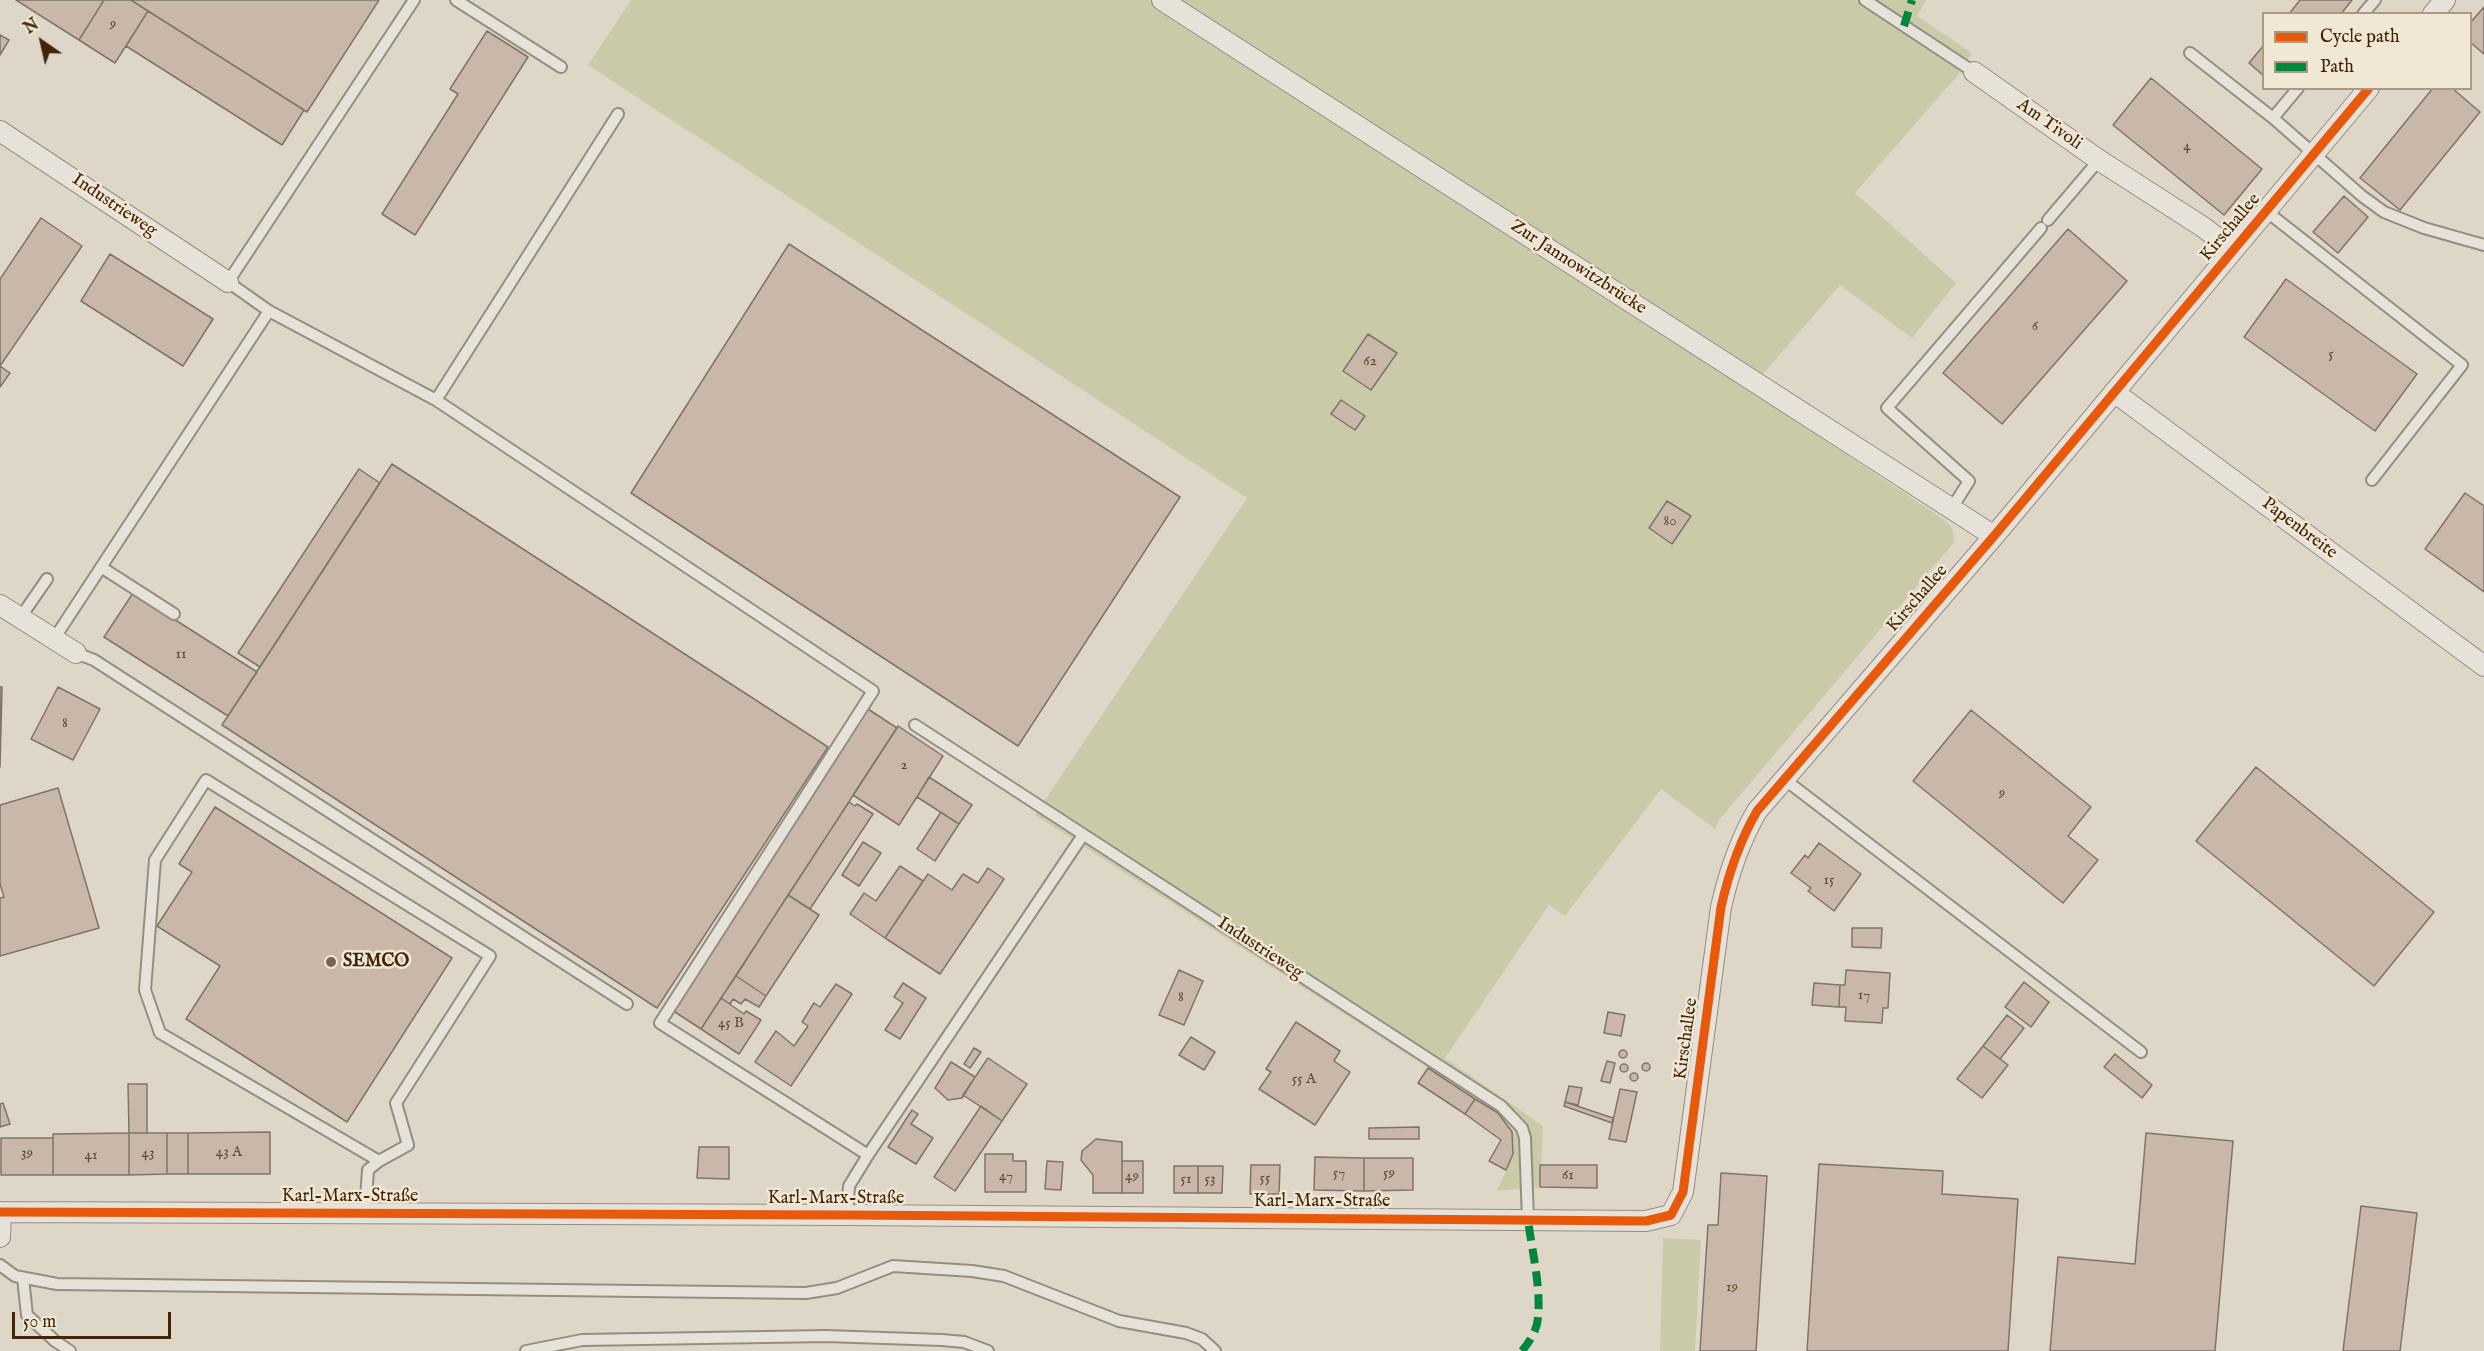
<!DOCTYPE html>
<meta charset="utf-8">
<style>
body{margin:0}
#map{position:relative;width:2484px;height:1351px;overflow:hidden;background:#ded7c7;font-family:"IM FELL English",serif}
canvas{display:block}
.legend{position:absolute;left:2262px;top:12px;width:210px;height:78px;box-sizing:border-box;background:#f0e8d4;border:2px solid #aa9a83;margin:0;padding:8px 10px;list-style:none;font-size:18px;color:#412409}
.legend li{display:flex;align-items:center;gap:12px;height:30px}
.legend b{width:30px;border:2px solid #aa9a83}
.north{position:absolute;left:12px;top:12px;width:60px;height:60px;-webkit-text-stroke:4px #f0e8d4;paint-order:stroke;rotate:326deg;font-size:16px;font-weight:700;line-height:24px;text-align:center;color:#412409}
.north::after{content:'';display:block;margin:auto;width:21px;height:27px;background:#412409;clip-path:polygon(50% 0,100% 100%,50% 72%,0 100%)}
.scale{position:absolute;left:12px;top:1312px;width:159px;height:27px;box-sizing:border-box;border:3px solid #412409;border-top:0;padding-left:8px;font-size:18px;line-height:21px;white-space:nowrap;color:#412409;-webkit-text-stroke:4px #f0e8d4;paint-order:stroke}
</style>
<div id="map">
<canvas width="2484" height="1351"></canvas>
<ul class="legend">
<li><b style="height:8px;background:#e8590c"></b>Cycle path</li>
<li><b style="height:8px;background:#00873e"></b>Path</li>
</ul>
<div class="north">N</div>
<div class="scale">50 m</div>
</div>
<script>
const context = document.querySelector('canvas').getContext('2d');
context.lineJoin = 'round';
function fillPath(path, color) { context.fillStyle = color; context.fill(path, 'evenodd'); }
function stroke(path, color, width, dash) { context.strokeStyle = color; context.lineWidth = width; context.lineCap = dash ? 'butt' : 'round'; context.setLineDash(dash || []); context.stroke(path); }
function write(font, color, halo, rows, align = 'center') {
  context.font = font + ' "IM FELL English",serif'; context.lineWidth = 5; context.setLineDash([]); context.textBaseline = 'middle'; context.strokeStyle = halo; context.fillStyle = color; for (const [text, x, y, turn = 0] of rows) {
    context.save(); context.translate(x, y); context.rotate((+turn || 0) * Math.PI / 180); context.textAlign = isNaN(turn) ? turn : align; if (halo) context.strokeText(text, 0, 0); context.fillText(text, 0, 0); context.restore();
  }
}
fillPath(new Path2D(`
 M 631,0 L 1926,0 L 1917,16 L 1972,53 L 1956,77 L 1855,193 L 1956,283 L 1912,338 L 1840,285 L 1749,390 L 1939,516 L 1951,526 L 1955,541 L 1719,820 L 1715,829 L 1661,789 L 1565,916 L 1549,905 L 1445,1058 L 1543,1126 L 1540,1187 L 1497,1191 L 1513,1154 L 1512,1132 L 1498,1113 L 1035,815 L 1247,498 L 588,65 Z
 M 1663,1238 L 1701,1240 L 1695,1351 L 1660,1351 Z`), '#cacaa8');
const building = new Path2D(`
 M 16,0 L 104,0 L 79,40 Z
 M 104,0 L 131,0 L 148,11 L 115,63 L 79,40 Z
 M 131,0 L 379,0 L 307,112 Z
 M 2300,0 L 2352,0 L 2341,14 L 2289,14 Z
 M 2484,7 L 2484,54 L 2470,42 L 2470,23 Z
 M 148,11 L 304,110 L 282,145 L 126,46 Z
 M 487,31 L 528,57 L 415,235 L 382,214 L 458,94 L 450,89 Z
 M 0,35 L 9,40 L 0,55 Z
 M 2264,45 L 2264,76 L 2249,63 Z
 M 2151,78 L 2262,169 L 2224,215 L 2113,125 Z
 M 2433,88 L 2452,88 L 2480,112 L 2400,210 L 2360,178 Z
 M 2344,196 L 2368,217 L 2338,253 L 2313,232 Z
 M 41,218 L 82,246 L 0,366 L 0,279 Z
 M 2068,229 L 2127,281 L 2002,424 L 1943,373 Z
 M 789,244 L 1180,497 L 1018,746 L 631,493 Z
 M 110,254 L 213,319 L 183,366 L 81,301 Z
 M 2286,279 L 2417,374 L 2375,431 L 2244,337 Z
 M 1368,334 L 1397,353 L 1371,390 L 1343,371 Z
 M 0,366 L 10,373 L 0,387 Z
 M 1341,400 L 1365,416 L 1355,430 L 1331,414 Z
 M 392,464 L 828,747 L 657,1008 L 222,725 Z
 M 359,469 L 380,483 L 260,667 L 238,653 Z
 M 2465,493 L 2484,506 L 2484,592 L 2425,549 Z
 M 1667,501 L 1691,516 L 1672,544 L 1649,528 Z
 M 133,593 L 257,672 L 228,716 L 104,637 Z
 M 0,687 L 2,687 L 0,767 Z
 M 58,687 L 100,709 L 73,760 L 31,739 Z
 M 868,709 L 897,728 L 701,1029 L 672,1010 Z
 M 1971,710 L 2091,807 L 2068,836 L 2098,860 L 2063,903 L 1913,781 Z
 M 898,726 L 943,756 L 899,825 L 853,795 Z
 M 2256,767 L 2434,912 L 2374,986 L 2196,841 Z
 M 929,777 L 972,805 L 959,824 L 917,797 Z
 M 58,788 L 99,928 L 0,956 L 0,898 L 4,897 L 0,884 L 0,805 Z
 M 849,802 L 855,806 L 857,804 L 873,814 L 810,909 L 788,895 Z
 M 215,807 L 452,958 L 347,1122 L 186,1019 L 220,966 L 157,926 L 192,872 L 179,864 Z
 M 941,812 L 959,824 L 935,861 L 917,849 Z
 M 863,842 L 881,853 L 859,886 L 842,875 Z
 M 1819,843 L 1861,874 L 1834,911 L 1808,891 L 1811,888 L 1791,873 L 1805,855 L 1808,858 Z
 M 900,866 L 923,881 L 885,938 L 850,914 L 864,893 L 876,901 Z
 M 988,868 L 1004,879 L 940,974 L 885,938 L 928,874 L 952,890 L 963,874 L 978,883 Z
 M 788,895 L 819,915 L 766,996 L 736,976 Z
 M 1852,928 L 1882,928 L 1881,948 L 1852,947 Z
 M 1179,970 L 1203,981 L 1184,1025 L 1159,1015 Z
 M 1846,970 L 1890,973 L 1888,1008 L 1883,1008 L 1882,1023 L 1845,1021 L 1846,1007 L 1839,1007 L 1840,985 L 1845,985 Z
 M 736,976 L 766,996 L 759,1007 L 745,999 L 741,1004 L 733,999 L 730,1004 L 721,998 Z
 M 2024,982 L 2049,1002 L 2031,1027 L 2005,1007 Z
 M 903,983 L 926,998 L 900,1039 L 885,1030 L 903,1003 L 894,997 Z
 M 1814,983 L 1840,985 L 1839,1007 L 1812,1005 Z
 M 836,984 L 852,994 L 791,1086 L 755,1062 L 776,1031 L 794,1046 L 808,1026 L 802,1022 L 814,1003 L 820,1007 Z
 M 721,998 L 744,1014 L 746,1011 L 761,1020 L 739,1054 L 701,1029 Z
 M 1608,1012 L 1625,1015 L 1621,1036 L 1604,1033 Z
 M 2007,1015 L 2024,1028 L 2000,1059 L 1983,1046 Z
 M 1296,1022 L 1340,1051 L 1334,1061 L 1350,1072 L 1315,1125 L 1259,1089 L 1271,1072 L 1266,1069 Z
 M 1191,1037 L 1215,1052 L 1204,1070 L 1179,1055 Z
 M 1983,1046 L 2008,1065 L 1982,1098 L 1957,1079 Z
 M 974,1048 L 981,1052 L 970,1068 L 964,1064 Z
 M1619 1054a4 4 0 1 1 8 0a4 4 0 1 1-8 0Z
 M 2115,1054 L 2152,1085 L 2142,1098 L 2104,1067 Z
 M 988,1058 L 1027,1084 L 1002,1121 L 963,1095 Z
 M 1607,1061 L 1615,1063 L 1610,1083 L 1601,1081 Z
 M 951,1062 L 975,1077 L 962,1098 L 948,1100 L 935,1088 Z
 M1642 1067a4 4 0 1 1 8 0a4 4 0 1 1-8 0Z
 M1620 1068a4 4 0 1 1 8 0a4 4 0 1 1-8 0Z
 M 1428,1068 L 1475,1099 L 1465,1114 L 1418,1083 Z
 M1630 1077a4 4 0 1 1 8 0a4 4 0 1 1-8 0Z
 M 128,1084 L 147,1084 L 147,1133 L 129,1133 Z
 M 1569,1086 L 1582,1088 L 1578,1105 L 1565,1102 Z
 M 1620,1089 L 1637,1092 L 1626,1142 L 1609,1139 Z
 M 1475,1099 L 1498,1113 L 1512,1132 L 1513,1154 L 1506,1170 L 1489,1161 L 1501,1140 L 1465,1114 Z
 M 1565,1102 L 1613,1118 L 1612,1123 L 1564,1106 Z
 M 3,1103 L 10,1124 L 0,1127 L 0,1104 Z
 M 981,1106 L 1002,1121 L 955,1191 L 934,1177 Z
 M 912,1110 L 918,1114 L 911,1124 L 933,1138 L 916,1164 L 888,1147 Z
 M 1419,1127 L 1419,1139 L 1369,1139 L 1369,1128 Z
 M 270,1132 L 270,1174 L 188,1174 L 188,1133 Z
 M 129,1133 L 129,1175 L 53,1175 L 53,1134 Z
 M 129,1133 L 167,1133 L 167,1174 L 129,1175 Z
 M 167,1133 L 188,1133 L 188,1174 L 167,1174 Z
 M 2146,1133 L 2233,1141 L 2215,1351 L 2050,1351 L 2058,1257 L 2135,1264 Z
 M 1,1138 L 53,1138 L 53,1175 L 1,1175 Z
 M 1096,1139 L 1122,1142 L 1122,1193 L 1093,1193 L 1093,1175 L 1081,1160 L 1082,1151 Z
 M 699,1147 L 729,1147 L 729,1179 L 697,1178 Z
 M 985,1154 L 1013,1154 L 1013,1161 L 1026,1161 L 1026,1192 L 985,1192 Z
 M 1315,1157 L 1364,1158 L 1364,1191 L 1314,1190 Z
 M 1364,1158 L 1413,1158 L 1413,1190 L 1364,1191 Z
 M 1047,1161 L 1063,1162 L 1061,1190 L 1045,1189 Z
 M 1122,1161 L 1143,1161 L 1143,1193 L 1122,1193 Z
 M 1819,1164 L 1943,1171 L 1942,1194 L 2018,1199 L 2008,1351 L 1807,1351 Z
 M 1251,1165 L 1280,1165 L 1279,1194 L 1250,1194 Z
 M 1540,1165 L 1597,1165 L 1597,1188 L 1540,1187 Z
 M 1174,1166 L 1198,1166 L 1198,1193 L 1174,1193 Z
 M 1198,1166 L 1223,1166 L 1222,1193 L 1198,1193 Z
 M 1721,1173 L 1767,1176 L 1756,1351 L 1700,1351 L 1708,1225 L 1718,1225 Z
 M 2361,1206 L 2417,1213 L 2400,1351 L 2343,1351 Z`);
fillPath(building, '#c9b8aa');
stroke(building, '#7e7568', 1.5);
const lane = new Path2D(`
 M 414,0 L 228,282 L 269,311 L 436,400 L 873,691 L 660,1023 L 868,1155
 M 456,0 L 561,67
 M 1865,0 L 1974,72
 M 2363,14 L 2375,0
 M 2190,53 L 2273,118 L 2362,196 L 2384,212 L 2424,228 L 2484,245
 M 2273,118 L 2298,88
 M 2266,211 L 2462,365 L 2372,480
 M 2048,220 L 2099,160
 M 436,400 L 618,114
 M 1952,508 L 1969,481 L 1887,408 L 2041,228
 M 101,567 L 174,614
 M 20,618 L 47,579
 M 54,639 L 269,311
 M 76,653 L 94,660 L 627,1004
 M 915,725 L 1501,1106 L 1522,1128 L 1525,1138 L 1528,1220
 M 1784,779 L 2141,1052
 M 365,1213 L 368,1170 L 379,1161 L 160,1033 L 145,990 L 155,860 L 206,780 L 490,956 L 396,1103 L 408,1145 L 379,1161
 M 847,1215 L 849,1186 L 868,1155 L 1083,835
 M 0,1265 L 15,1276 L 57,1284 L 806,1293 L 837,1288 L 893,1266 L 972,1271 L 1004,1276 L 1119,1321 L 1186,1333 L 1202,1339 L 1215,1351
 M 23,1278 L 27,1315 L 55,1341 L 70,1351
 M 526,1351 L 582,1340 L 826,1336 L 942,1340 L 964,1342 L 988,1351`);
const street = new Path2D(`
 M 1162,0 L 1994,536
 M 2433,14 L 2445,0
 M 1974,72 L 2099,160 L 2203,227 L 2233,250
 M 0,131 L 228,282
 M 2114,392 L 2484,666
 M 0,605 L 76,653
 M 0,1212 L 847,1215 L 1646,1221 L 1671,1215 L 1683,1192 L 1721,907 C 1729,872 1739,842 1757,811 L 1994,536 L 2369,88
 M 0,1237 L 1,1212`);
stroke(lane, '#958d81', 14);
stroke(street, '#958d81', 22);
stroke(lane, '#e6e2da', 10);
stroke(street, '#e6e2da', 20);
stroke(new Path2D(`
 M 1904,26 L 1912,0
 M 1522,1351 C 1530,1341 1537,1330 1538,1318 C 1541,1286 1532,1251 1528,1220`), '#00873e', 8, [15, 8]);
stroke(new Path2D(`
 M 0,1212 L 847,1215 L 1646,1221 L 1671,1215 L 1683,1192 L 1721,907 C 1729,872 1739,842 1757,811 L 1994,536 L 2369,88`), '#e8590c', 9);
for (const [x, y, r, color] of [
 [331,962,6,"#78634c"]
]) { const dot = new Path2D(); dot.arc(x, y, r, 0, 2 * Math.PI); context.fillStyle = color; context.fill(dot); stroke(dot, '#f0e8d4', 2); }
write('15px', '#634931', null, [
 ["9",113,25],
 ["4",2187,147],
 ["6",2035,327],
 ["5",2331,355],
 ["62",1370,362],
 ["80",1670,522],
 ["11",181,655],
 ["8",65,724],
 ["2",904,766],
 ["9",2002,794],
 ["15",1829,881],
 ["17",1864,996],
 ["8",1181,998],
 ["45 B",731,1024],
 ["55 A",1304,1080],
 ["43 A",229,1153],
 ["39",27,1154],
 ["43",148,1154],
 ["41",91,1156],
 ["57",1339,1174],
 ["59",1389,1174],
 ["61",1568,1176],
 ["47",1006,1177],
 ["49",1132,1177],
 ["55",1265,1179],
 ["51",1186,1180],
 ["53",1210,1180],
 ["19",1732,1288]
]);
write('18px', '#412409', '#f0e8d4', [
 ["Am Tivoli",2049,125,35],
 ["Industrieweg",114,206,34],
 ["Kirschallee",2231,228,-50],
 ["Zur Jannowitzbrücke",1578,268,33],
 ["Papenbreite",2299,529,37],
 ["Kirschallee",1918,599,-49],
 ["Industrieweg",1260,949,33],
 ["Kirschallee",1687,1039,-82],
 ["Karl-Marx-Straße",350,1197],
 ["Karl-Marx-Straße",836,1199],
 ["Karl-Marx-Straße",1322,1202]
]);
write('bold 18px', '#412409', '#f0e8d4', [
 ["SEMCO",343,962]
], 'left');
</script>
